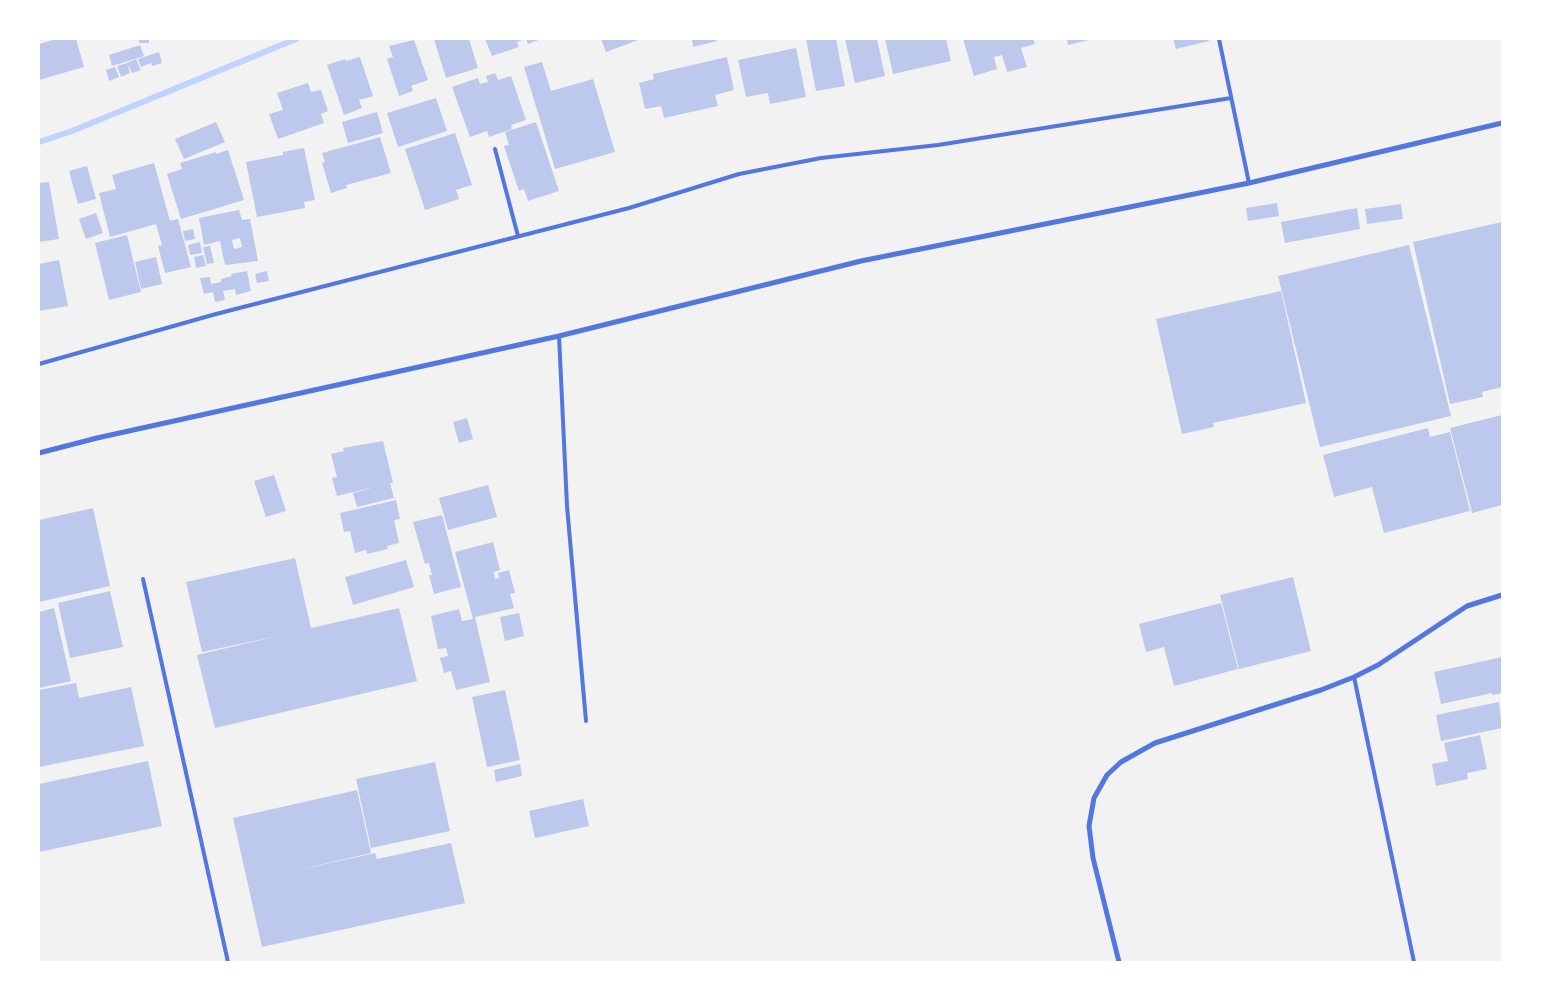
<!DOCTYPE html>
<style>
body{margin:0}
#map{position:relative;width:1541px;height:1001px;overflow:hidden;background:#f2f2f2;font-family:"Varela Round",sans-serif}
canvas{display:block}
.frame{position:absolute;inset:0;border:40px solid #fff;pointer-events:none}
</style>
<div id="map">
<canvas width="1541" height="1001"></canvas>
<div class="frame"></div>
</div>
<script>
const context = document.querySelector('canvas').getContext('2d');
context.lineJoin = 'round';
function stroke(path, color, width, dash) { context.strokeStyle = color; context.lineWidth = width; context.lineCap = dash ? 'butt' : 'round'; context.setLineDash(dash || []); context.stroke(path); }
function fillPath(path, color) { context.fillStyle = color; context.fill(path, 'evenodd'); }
stroke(new Path2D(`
 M 39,142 L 72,131 L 296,39`), '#bfd3fe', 6);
fillPath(new Path2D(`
 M 56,39 L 76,39 L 84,67 L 39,80 L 39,44 Z
 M 139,39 L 149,39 L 149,43 L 139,43 Z
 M 434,39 L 469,39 L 478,68 L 446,78 Z
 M 485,39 L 525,39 L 517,42 L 519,47 L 492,56 Z
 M 526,39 L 541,39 L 528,44 Z
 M 601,39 L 641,39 L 606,52 Z
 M 692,39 L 716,39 L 717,41 L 693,47 Z
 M 806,39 L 836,39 L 845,86 L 816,91 Z
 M 845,39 L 877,39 L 885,76 L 855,83 Z
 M 885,39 L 946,39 L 951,61 L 893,74 Z
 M 963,39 L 1033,39 L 1035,44 L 1021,48 L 1027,67 L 1007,72 L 1002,55 L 994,57 L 997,69 L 974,76 Z
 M 1067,39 L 1093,39 L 1068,45 Z
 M 1173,39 L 1208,39 L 1209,41 L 1176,49 Z
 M 414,40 L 428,80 L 411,86 L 413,91 L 399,96 L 387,59 L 393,57 L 389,46 Z
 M 140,45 L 144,56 L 112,66 L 109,55 Z
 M 796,48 L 806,97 L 770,104 L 768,93 L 746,97 L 738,60 Z
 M 159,52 L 162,63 L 152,66 L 151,63 L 141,67 L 138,59 Z
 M 360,57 L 373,96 L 359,100 L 362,108 L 344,115 L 327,65 L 345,59 L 346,61 Z
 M 727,57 L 734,90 L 715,95 L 718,106 L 664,118 L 661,106 L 645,109 L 639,83 L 654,79 L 653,74 Z
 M 136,59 L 141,70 L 132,73 L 127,63 Z
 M 542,62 L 551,91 L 593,79 L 615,152 L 555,169 L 524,67 Z
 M 127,63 L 130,73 L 121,77 L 117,66 Z
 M 115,67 L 119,77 L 109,81 L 106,70 Z
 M 495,73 L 498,80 L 511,76 L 526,120 L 511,125 L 512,129 L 489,137 L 487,131 L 470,137 L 452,87 L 478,78 L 480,84 L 488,82 L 486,76 Z
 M 308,83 L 311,92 L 321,90 L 328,111 L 321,114 L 324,123 L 278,139 L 269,114 L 283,110 L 277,93 Z
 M 436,98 L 447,131 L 398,147 L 387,113 Z
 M 377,112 L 383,133 L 348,143 L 342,122 Z
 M 216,122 L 225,142 L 184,159 L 175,139 Z
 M 536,122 L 559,191 L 528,201 L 524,189 L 519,191 L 504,146 L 509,145 L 505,132 Z
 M 455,133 L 472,185 L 456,190 L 459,199 L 425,210 L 405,149 Z
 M 380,137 L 391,173 L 346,185 L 347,188 L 331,193 L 322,163 L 325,162 L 322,153 Z
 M 304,148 L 315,200 L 304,202 L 305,208 L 257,217 L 246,162 L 283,155 L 283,152 Z
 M 228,150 L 244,200 L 181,219 L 167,174 L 182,169 L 180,163 L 216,152 L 216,154 Z
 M 154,163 L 170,221 L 178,219 L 191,267 L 165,273 L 158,246 L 162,245 L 156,224 L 110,237 L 99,193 L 116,189 L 112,175 Z
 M 87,166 L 96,199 L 78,204 L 69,171 Z
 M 49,182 L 59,239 L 39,242 L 39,183 Z
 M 1277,203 L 1279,216 L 1248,221 L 1246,208 Z
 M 1401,204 L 1403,219 L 1367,224 L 1365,209 Z
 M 1357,208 L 1360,229 L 1285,243 L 1281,222 Z
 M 239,210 L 242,220 L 250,219 L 258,261 L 225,265 L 220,241 L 204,245 L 199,218 ZM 240,238 L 242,247 L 234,249 L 232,240 Z
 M 96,213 L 103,233 L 86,239 L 79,219 Z
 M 1502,222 L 1502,387 L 1482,392 L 1483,397 L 1450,404 L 1413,242 Z
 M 193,229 L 195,239 L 185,241 L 183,231 Z
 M 127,235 L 141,292 L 109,300 L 95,243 Z
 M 200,242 L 202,253 L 190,255 L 188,245 Z
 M 1409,245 L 1451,416 L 1320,447 L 1278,276 Z
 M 210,246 L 214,263 L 207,264 L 203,247 Z
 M 203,255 L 206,266 L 196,268 L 194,257 Z
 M 156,257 L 162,284 L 141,289 L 135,262 Z
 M 59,260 L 68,306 L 39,311 L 39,264 Z
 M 247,271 L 251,291 L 236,295 L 235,289 L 223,291 L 225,300 L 215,302 L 213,292 L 204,294 L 200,278 L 210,277 L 211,284 L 221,282 L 221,279 L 232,276 L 231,274 Z
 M 267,271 L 269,281 L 257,283 L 255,274 Z
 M 1281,291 L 1306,403 L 1213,423 L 1214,427 L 1182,434 L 1156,319 Z
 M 1502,415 L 1502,505 L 1472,513 L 1450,428 Z
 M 467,418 L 473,439 L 459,443 L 453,422 Z
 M 1428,428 L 1430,437 L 1450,432 L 1470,511 L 1384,533 L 1372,487 L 1334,497 L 1323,455 Z
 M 383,441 L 393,483 L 390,483 L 394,498 L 357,507 L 353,493 L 374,487 L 337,496 L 332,478 L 337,477 L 331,454 L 344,451 L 343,448 Z
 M 274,475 L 286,511 L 266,517 L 254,481 Z
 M 488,485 L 497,517 L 448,530 L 439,498 Z
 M 396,500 L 400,519 L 394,520 L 399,543 L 387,546 L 388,549 L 367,554 L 366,550 L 355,553 L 350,531 L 344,532 L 340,513 Z
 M 93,508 L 110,586 L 39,602 L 39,520 Z
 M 442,515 L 461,587 L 434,594 L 429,575 L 432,575 L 429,563 L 425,564 L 413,522 Z
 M 493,542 L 500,570 L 494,572 L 495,579 L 499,578 L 498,573 L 509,570 L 515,593 L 510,594 L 514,608 L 475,617 L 490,682 L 456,690 L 451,671 L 444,673 L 440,658 L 448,656 L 446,648 L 438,649 L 431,616 L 459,609 L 462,621 L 473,619 L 455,552 Z
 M 295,558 L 311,628 L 399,608 L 417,681 L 215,728 L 197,655 L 278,636 L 202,652 L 186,582 Z
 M 406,560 L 414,587 L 353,605 L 345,577 Z
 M 1293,577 L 1311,651 L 1239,669 L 1220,595 Z
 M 110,591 L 123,647 L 70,658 L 58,603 Z
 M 1221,603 L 1238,669 L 1174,686 L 1164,647 L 1146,652 L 1139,624 Z
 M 54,608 L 71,681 L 39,688 L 39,612 Z
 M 519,613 L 524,636 L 505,641 L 500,617 Z
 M 1502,657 L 1502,693 L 1493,695 L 1492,693 L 1441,704 L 1434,672 Z
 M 76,683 L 79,698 L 131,687 L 144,746 L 39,767 L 39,690 Z
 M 505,690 L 520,760 L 487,767 L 472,697 Z
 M 1499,702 L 1502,728 L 1441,741 L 1436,715 Z
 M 1480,735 L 1487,769 L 1467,773 L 1468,779 L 1436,786 L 1432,764 L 1448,761 L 1444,743 Z
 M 148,761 L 162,826 L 39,852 L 39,784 Z
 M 435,762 L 450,831 L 371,848 L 356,779 Z
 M 520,764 L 522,776 L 496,782 L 494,770 Z
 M 357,790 L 371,853 L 289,872 L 375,853 L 377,859 L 451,843 L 465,903 L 262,947 L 233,818 Z
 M 583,799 L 589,826 L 535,838 L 529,811 Z`), '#bdc9ec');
stroke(new Path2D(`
 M 1219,39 L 1249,183
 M 495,149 L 518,236
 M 559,336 L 567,506 L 586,721
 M 39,364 L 216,314 L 629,208 L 739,174 L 821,158 L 938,145 L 1231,98
 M 143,579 L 228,962
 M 1354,677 L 1414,962`), '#5277de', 4);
stroke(new Path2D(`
 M 39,453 L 97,438 L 559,336 L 861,261 L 1249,183 L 1502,123
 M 1119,962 L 1093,858 L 1089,826 L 1094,798 L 1107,775 L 1121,762 L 1155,743 L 1321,690 L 1354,677 L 1378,665 L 1467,606 L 1502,595`), '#5277de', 5);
</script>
